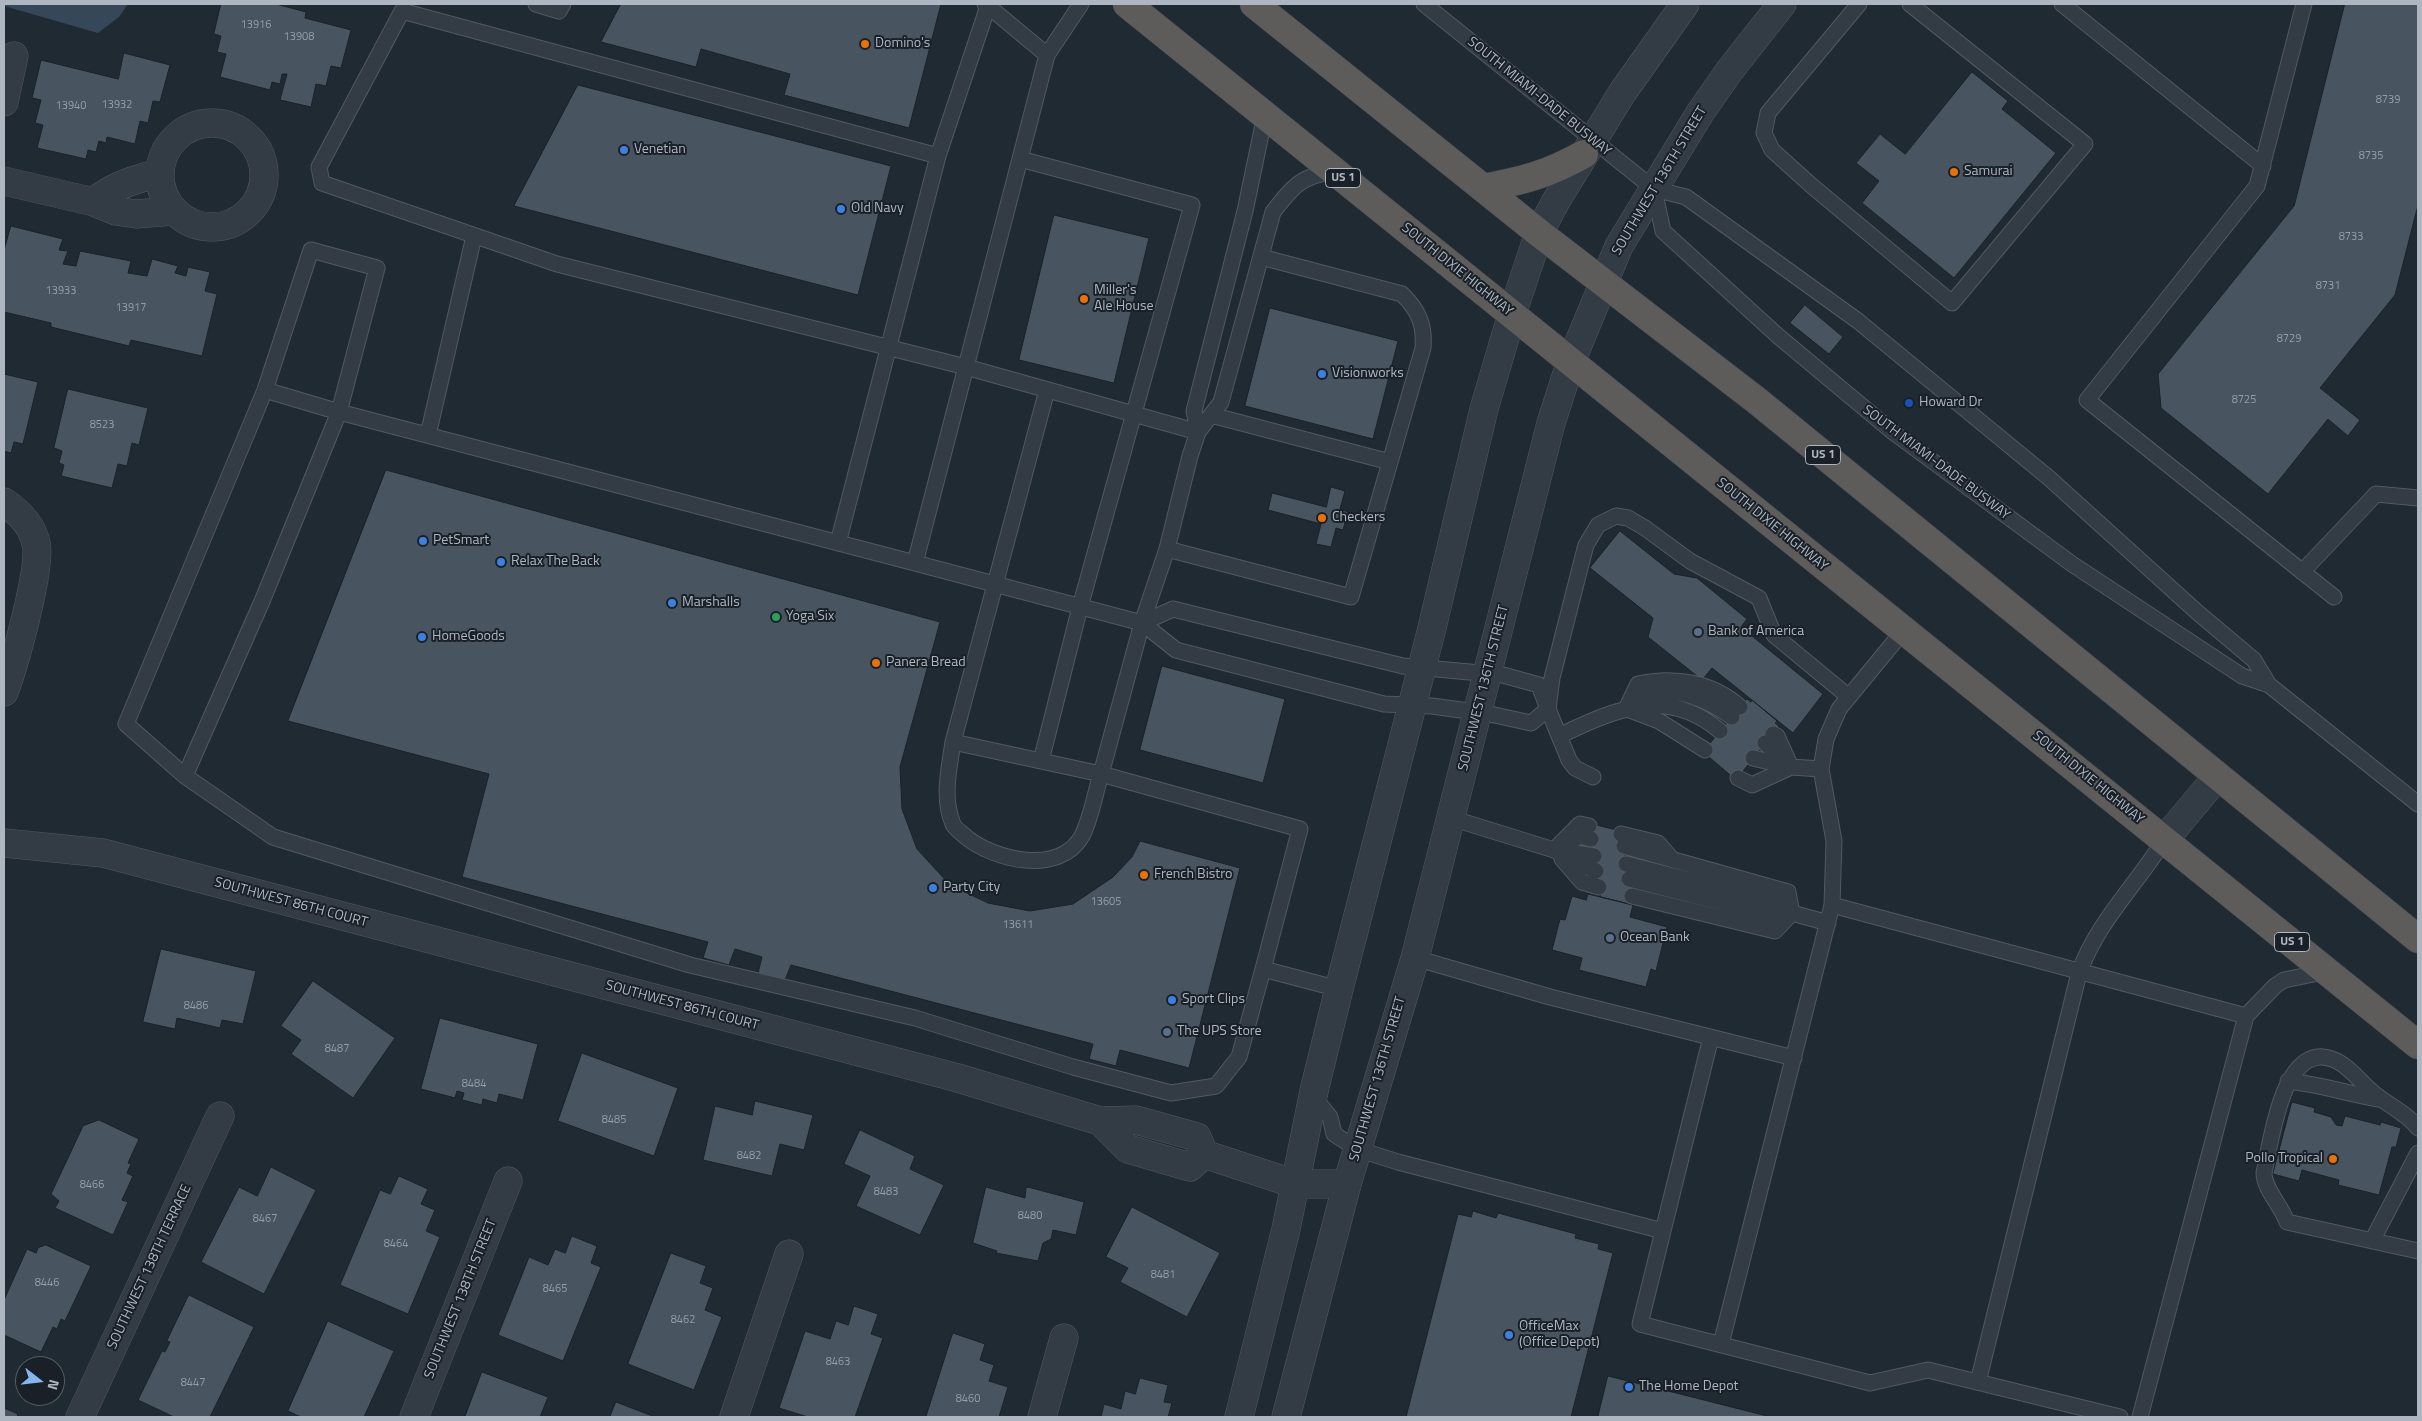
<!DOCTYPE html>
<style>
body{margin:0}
#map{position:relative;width:2422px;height:1421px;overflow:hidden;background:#202a33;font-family:"Titillium Web",sans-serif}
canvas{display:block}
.frame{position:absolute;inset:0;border:5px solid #adb6c1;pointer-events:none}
.north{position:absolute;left:15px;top:1356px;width:50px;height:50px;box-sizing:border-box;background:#192028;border:1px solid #545c65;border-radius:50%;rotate:106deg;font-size:14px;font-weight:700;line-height:20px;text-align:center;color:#adb6c1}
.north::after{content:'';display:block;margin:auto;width:18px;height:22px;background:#84b6ef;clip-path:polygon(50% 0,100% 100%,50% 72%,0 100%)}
</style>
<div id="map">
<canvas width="2422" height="1421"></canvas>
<div class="frame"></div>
<div class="north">N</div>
</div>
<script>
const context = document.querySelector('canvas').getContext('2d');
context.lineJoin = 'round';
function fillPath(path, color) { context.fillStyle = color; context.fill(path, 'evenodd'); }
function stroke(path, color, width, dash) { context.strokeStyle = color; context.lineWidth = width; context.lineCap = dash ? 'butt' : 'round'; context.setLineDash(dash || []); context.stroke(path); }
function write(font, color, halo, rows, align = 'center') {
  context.font = font + ' "Titillium Web",sans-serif'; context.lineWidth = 4; context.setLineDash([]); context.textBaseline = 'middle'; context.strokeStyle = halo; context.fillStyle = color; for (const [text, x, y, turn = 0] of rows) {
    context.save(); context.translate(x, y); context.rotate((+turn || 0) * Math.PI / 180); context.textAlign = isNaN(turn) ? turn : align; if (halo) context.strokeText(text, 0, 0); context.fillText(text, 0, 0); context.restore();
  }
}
fillPath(new Path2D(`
 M 4,4 L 128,4 L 119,17 L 98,33 L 4,6 Z`), '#354759');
const building = new Path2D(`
 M 221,4 L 276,4 L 306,12 L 305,18 L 351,30 L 341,68 L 331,66 L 326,86 L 316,84 L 311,107 L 280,100 L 287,74 L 282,74 L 280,84 L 272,82 L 270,90 L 220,77 L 226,54 L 217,52 L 221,36 L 214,34 Z
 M 621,4 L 941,4 L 909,128 L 784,95 L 790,74 L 701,49 L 696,67 L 601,42 Z
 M 2345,4 L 2418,4 L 2418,205 L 2395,295 L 2320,388 L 2360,420 L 2348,436 L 2328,419 L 2268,494 L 2161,408 L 2158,374 L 2294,206 Z
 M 124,53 L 170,65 L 160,102 L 153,101 L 148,123 L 140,121 L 135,144 L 107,137 L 106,143 L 99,141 L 96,152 L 88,150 L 86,159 L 37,148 L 43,125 L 35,123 L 41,100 L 32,98 L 41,60 L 118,79 Z
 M 1972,72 L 2008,101 L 2002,109 L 2056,153 L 1954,278 L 1862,203 L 1879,181 L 1856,163 L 1880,134 L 1905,154 Z
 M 578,85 L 891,166 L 858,295 L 514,206 Z
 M 1054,215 L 1149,238 L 1114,383 L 1019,360 Z
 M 11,226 L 63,239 L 59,250 L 68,251 L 63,264 L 76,266 L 80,251 L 131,261 L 128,273 L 147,276 L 152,259 L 178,266 L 175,273 L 186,276 L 188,267 L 210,272 L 205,291 L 217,294 L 202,356 L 131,340 L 129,346 L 51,327 L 51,323 L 4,312 L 4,251 Z
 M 1805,305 L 1843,337 L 1829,354 L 1790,323 Z
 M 1270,308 L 1398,341 L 1373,439 L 1245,406 Z
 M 4,374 L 38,382 L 23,444 L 14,442 L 11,453 L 4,451 Z
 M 68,389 L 148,408 L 139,445 L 132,443 L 127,466 L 118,464 L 112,488 L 61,476 L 64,465 L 59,463 L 62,451 L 54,448 Z
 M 386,470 L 940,622 L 900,767 L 902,809 L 917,849 L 950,885 L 988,903 L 1030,911 L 1073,904 L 1113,877 L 1132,857 L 1140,841 L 1240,868 L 1189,1068 L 1120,1050 L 1116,1066 L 1089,1059 L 1093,1044 L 791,965 L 785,980 L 758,973 L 762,957 L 735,949 L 729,965 L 703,958 L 708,942 L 462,877 L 489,774 L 288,721 Z
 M 1331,487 L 1345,491 L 1340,509 L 1348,512 L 1343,530 L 1336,528 L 1331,547 L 1316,544 L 1321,524 L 1268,510 L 1272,493 L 1326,507 Z
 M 1620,531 L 1674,574 L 1697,578 L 1747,619 L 1741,627 L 1823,694 L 1793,733 L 1712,668 L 1702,680 L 1648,637 L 1653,618 L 1590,568 Z
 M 1162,666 L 1285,699 L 1263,783 L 1140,750 Z
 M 1747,699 L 1751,702 L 1752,700 L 1777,721 L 1775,723 L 1779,726 L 1736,780 L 1703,752 Z
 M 1588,823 L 1621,831 L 1633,905 L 1601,897 Z
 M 1588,894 L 1633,905 L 1630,917 L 1667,927 L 1656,971 L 1651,969 L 1646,987 L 1579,970 L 1582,958 L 1552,950 L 1560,919 L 1565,920 L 1572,896 L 1586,900 Z
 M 161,949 L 256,971 L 243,1024 L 222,1020 L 220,1028 L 177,1018 L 175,1029 L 143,1022 Z
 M 313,981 L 395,1038 L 353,1098 L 291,1054 L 301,1040 L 281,1026 Z
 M 440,1018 L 538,1044 L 523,1100 L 499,1094 L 497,1103 L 483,1099 L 482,1105 L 462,1100 L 464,1093 L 457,1091 L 455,1098 L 421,1089 Z
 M 582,1053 L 678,1088 L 654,1156 L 558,1121 Z
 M 755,1101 L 813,1115 L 804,1150 L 780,1144 L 772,1176 L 703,1160 L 715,1106 L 752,1115 Z
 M 2292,1102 L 2315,1108 L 2314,1112 L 2331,1117 L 2336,1125 L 2342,1126 L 2345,1116 L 2380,1125 L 2381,1122 L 2401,1128 L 2396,1147 L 2392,1147 L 2379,1195 L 2338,1185 L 2339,1180 L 2302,1170 L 2299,1181 L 2273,1174 Z
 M 99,1120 L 139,1139 L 128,1163 L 131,1164 L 127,1173 L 133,1176 L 122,1200 L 128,1202 L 113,1235 L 55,1208 L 59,1201 L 51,1194 L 83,1126 Z
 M 860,1130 L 915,1156 L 910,1169 L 944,1185 L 920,1235 L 856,1206 L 870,1176 L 844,1164 Z
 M 271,1167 L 316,1190 L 264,1294 L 201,1262 L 239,1187 L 257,1196 Z
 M 399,1176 L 428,1189 L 421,1204 L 435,1210 L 426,1231 L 440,1237 L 408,1314 L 340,1285 L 380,1190 L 390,1194 Z
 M 986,1187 L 1025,1198 L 1026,1188 L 1028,1187 L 1084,1202 L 1076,1235 L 1053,1230 L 1051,1239 L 1043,1243 L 1038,1261 L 996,1253 L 997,1251 L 973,1243 Z
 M 1132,1207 L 1220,1253 L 1187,1317 L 1120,1282 L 1128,1268 L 1106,1257 Z
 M 1473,1211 L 1496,1218 L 1498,1213 L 1576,1234 L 1575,1238 L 1599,1244 L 1598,1249 L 1613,1253 L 1571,1417 L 1406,1417 L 1458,1214 L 1471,1217 Z
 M 572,1236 L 597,1246 L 591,1263 L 601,1267 L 563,1361 L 498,1335 L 529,1257 L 548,1265 L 555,1249 L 565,1253 Z
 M 46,1245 L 91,1266 L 65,1321 L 61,1319 L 57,1329 L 53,1327 L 41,1352 L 4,1335 L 4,1300 L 27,1249 L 36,1253 L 38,1248 Z
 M 671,1253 L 706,1266 L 700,1283 L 713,1288 L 705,1310 L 722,1317 L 694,1390 L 628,1364 Z
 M 189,1295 L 254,1327 L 210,1417 L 174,1417 L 138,1400 L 162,1351 L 165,1352 L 170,1342 L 167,1341 Z
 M 854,1306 L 878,1314 L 871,1334 L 883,1338 L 855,1417 L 808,1417 L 779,1408 L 805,1331 L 830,1339 L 836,1321 L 848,1325 Z
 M 328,1321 L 394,1351 L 364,1417 L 301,1417 L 288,1411 Z
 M 953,1333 L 985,1344 L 980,1360 L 994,1365 L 989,1381 L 1008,1387 L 999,1417 L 926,1417 Z
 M 482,1372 L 548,1397 L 540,1417 L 465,1417 Z
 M 1608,1376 L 1696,1398 L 1771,1417 L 1598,1417 Z
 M 1140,1378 L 1168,1385 L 1164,1402 L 1172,1403 L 1168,1417 L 1101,1417 L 1104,1404 L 1121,1409 L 1125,1391 L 1135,1394 Z
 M 616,1402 L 655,1417 L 610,1417 Z
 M 4,1408 L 18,1414 L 17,1417 L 4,1417 Z`);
fillPath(building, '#48545f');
stroke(building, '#1b222a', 1);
const service = new Path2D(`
 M 536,4 L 559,11 L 563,4
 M 1081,4 L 1047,55 L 915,563 L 1142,623 L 1176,650 L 1384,704 L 1432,706 L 1490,714 L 1531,723 L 1548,709 L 1539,685 L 1503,675 L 1403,666 L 1173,609 L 1142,623
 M 1424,4 L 1654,189 L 1686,197 L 1858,321 L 2049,478 L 2197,612 L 2254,660 L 2269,685
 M 1859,4 L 1768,113 L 1764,133 L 1772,150 L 1812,186 L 1952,303 L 2085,144 L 1910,4
 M 2062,4 L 2263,166
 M 2304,4 L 2257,186 L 2087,400 L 2334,597
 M 988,6 L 1047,55
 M 938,156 L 988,6 L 985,4
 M 1020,159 L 1192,205 L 1080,607 L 1041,761
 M 1334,171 C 1301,176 1293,186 1273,212 L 1221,402 L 1198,432 L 1190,456 L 1167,549 L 1142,623 L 1101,774 L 1300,829 L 1263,969 L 1339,989
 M 1654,190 L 1663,231 L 1778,336 L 1893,432 L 2072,564 L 2242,676 L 2269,685 L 2418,804
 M 311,250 L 377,268 L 339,412 L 263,599 L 185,776 L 126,724 L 265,390 Z
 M 265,390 L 339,412 L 915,563
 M 1211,415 L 1390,462
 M 1198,432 L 1194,411 L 1245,211 L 1265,115
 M 428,435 L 474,236
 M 838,543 L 938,156 L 402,11 L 319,167 L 322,183 L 557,264 L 966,367 L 1198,432
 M 1167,549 L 1351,597 L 1423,348 C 1425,324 1418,310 1402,294 L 1261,257
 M 2302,572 L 2376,494 L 2418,498
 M 1627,708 C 1662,680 1699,694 1732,717
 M 1626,709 L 1638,684 C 1674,676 1712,682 1740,707
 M 1630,710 L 1659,721 L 1705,750
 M 1773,734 L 1777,736 L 1791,767
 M 1559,736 C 1615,709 1667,686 1720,731
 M 953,742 C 949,769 942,798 953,824 C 955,829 962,833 966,837 C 994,860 1059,876 1082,836 C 1091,818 1095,794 1101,774 L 953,742 L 1047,390
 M 1765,743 L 1785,761
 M 1753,758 L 1791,767 L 1821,769
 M 185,776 L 273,837 L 690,965 L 915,1018 L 1073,1067 L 1171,1093 L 1216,1086 L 1239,1057 L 1263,969
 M 1593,777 L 1575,768 L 1569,760 L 1548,709 L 1552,678 L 1580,568 L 1586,545 L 1598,525 L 1616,516 L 1628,518 L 1645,528 L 1690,561 L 1759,598 L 1774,635 L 1849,697
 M 1738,778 L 1752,785 L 1791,767
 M 1451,818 L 1554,850 L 1596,871
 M 1621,834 L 1658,843 L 1671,858
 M 1564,845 L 1580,836 L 1591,839
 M 1624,846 L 1788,892 L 1792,913
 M 1554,850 L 1580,824 L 1589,826
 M 1563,851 L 1594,856
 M 1562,859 L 1582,882 L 1599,887
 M 1626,864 L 1781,903 L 1792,913 L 1828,923
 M 1629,879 L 1779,917 L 1792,913
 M 1632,896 L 1775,931 L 1792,913
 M 1832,905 L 2246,1016 L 2140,1417
 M 1415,958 L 1550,997 L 1794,1058
 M 2246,1016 L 2275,986 L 2284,980 L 2328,971
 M 1711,1037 L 1640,1324 L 1870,1383 L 1928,1370 L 2120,1417
 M 2288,1081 C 2319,1084 2348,1094 2379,1099
 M 1313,1096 L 1330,1117 L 1334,1134 L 1357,1149 L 1398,1162 L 1663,1231
 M 2418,1128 C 2406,1112 2385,1104 2370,1090 C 2359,1080 2347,1064 2332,1059 C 2283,1041 2271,1141 2264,1173 C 2264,1189 2281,1205 2287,1222 L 2418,1251
 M 2373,1239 L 2418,1153
 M 1721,1344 L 1832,905 L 1834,841 L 1821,769 L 1826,739 L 1839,709 L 1904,630
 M 1978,1382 L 2079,973 C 2097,922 2137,884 2165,839`);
const minor = new Path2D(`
 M 4,102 L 14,56
 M160 175a52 52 0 1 1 104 0a52 52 0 1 1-104 0Z
 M 4,181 L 94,202 L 116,211 L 136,214 L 174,211
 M 94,202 C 113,185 135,180 159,173
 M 4,502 C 19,512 32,525 36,543 C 42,567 14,666 4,692
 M 2165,839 L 2217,777
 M 4,843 L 103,853 L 958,1078 L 1100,1121 L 1136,1120 L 1197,1137 L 1204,1154 L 1295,1184 L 1347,1184
 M 1100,1121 L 1128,1149 L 1190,1167 L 1204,1154
 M 80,1417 L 220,1116
 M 414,1417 L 508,1181
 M 734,1417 L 789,1254
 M 1042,1417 L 1064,1338`);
const tertiary = new Path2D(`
 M 1239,1417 L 1286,1229 L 1314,1091 L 1339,989 L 1431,632 L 1484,409 L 1512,314 L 1539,233 L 1556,201 L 1622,93 L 1685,4
 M 1286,1417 L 1347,1184 L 1415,958 L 1551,423 L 1570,364 L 1619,246 L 1700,113 L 1730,70 L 1782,4`);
const trunk = new Path2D(`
 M 1127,4 L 2418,1045
 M 1254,4 L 1539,233 L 1756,400 L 2418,939
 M 1483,188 C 1522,181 1549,174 1584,154`);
stroke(service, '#515962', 17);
stroke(minor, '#515962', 29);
stroke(tertiary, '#515962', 29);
stroke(trunk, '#3e464e', 29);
stroke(service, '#333b44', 15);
stroke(minor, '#333b44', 28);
stroke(tertiary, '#333b44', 28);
stroke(trunk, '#5d5c5a', 28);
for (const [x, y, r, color] of [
 [865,44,5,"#e8710a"],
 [624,150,5,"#3f7fe0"],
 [1954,172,5,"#e8710a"],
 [841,209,5,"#3f7fe0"],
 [1084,299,5,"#e8710a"],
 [1322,374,5,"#3f7fe0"],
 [1909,403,5,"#1a4fb4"],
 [1322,518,5,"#e8710a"],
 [423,541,5,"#3f7fe0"],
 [501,562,5,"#3f7fe0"],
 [672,603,5,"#3f7fe0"],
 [776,617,5,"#2e9e5b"],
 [1698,632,5,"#5c6f8a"],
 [422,637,5,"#3f7fe0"],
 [876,663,5,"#e8710a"],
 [1144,875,5,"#e8710a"],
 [933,888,5,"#3f7fe0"],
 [1610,938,5,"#5c6f8a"],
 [1172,1000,5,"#3f7fe0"],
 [1167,1032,5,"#5c6f8a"],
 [2333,1159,5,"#e8710a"],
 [1509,1335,5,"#3f7fe0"],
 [1629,1387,5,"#3f7fe0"]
]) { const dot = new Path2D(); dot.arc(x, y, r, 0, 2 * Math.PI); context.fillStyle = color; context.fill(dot); stroke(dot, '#192028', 2); }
write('11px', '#949ea8', null, [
 ["13916",256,25],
 ["13908",299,37],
 ["8739",2388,100],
 ["13932",117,105],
 ["13940",71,106],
 ["8735",2371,156],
 ["8733",2351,237],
 ["8731",2328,286],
 ["13933",61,291],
 ["13917",131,308],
 ["8729",2289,339],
 ["8725",2244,400],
 ["8523",102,425],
 ["13605",1106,902],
 ["13611",1018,925],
 ["8486",196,1006],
 ["8487",337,1049],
 ["8484",474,1084],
 ["8485",614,1120],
 ["8482",749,1156],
 ["8466",92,1185],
 ["8483",886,1192],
 ["8480",1030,1216],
 ["8467",265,1219],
 ["8464",396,1244],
 ["8481",1163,1275],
 ["8446",47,1283],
 ["8465",555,1289],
 ["8462",683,1320],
 ["8463",838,1362],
 ["8447",193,1383],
 ["8460",968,1399]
]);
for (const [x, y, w] of [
 [1343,178,35],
 [1823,455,35],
 [2292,942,35]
]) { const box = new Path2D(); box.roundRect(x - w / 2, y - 9.5, w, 19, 4); context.fillStyle = '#192028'; context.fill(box); stroke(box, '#adb6c1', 1); }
write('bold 12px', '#adb6c1', null, [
 ["US 1",1343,178],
 ["US 1",1823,455],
 ["US 1",2292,942]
]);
write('14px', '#adb6c1', '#192028', [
 ["Domino's",875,44],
 ["Venetian",634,150],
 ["Samurai",1964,172],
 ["Old Navy",851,209],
 ["Miller's",1094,291],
 ["Ale House",1094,307],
 ["Visionworks",1332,374],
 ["Howard Dr",1919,403],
 ["Checkers",1332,518],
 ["PetSmart",433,541],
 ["Relax The Back",511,562],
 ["Marshalls",682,603],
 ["Yoga Six",786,617],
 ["Bank of America",1708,632],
 ["HomeGoods",432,637],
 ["Panera Bread",886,663],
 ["French Bistro",1154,875],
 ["Party City",943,888],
 ["Ocean Bank",1620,938],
 ["Sport Clips",1182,1000],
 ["The UPS Store",1177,1032],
 ["Pollo Tropical",2323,1159,"right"],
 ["OfficeMax",1519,1327],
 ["(Office Depot)",1519,1343],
 ["The Home Depot",1639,1387]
], 'left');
write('14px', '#adb6c1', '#192028', [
 ["SOUTH MIAMI-DADE BUSWAY",1539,97,39],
 ["SOUTHWEST 136TH STREET",1660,181,-59],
 ["SOUTH DIXIE HIGHWAY",1457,270,39],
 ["SOUTH MIAMI-DADE BUSWAY",1936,463,37],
 ["SOUTH DIXIE HIGHWAY",1772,525,39],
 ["SOUTHWEST 136TH STREET",1484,688,-76],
 ["SOUTH DIXIE HIGHWAY",2088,778,39],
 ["SOUTHWEST 86TH COURT",291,903,15],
 ["SOUTHWEST 86TH COURT",682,1006,15],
 ["SOUTHWEST 136TH STREET",1378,1079,-74],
 ["SOUTHWEST 138TH TERRACE",150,1267,-65],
 ["SOUTHWEST 138TH STREET",461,1299,-68]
]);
</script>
